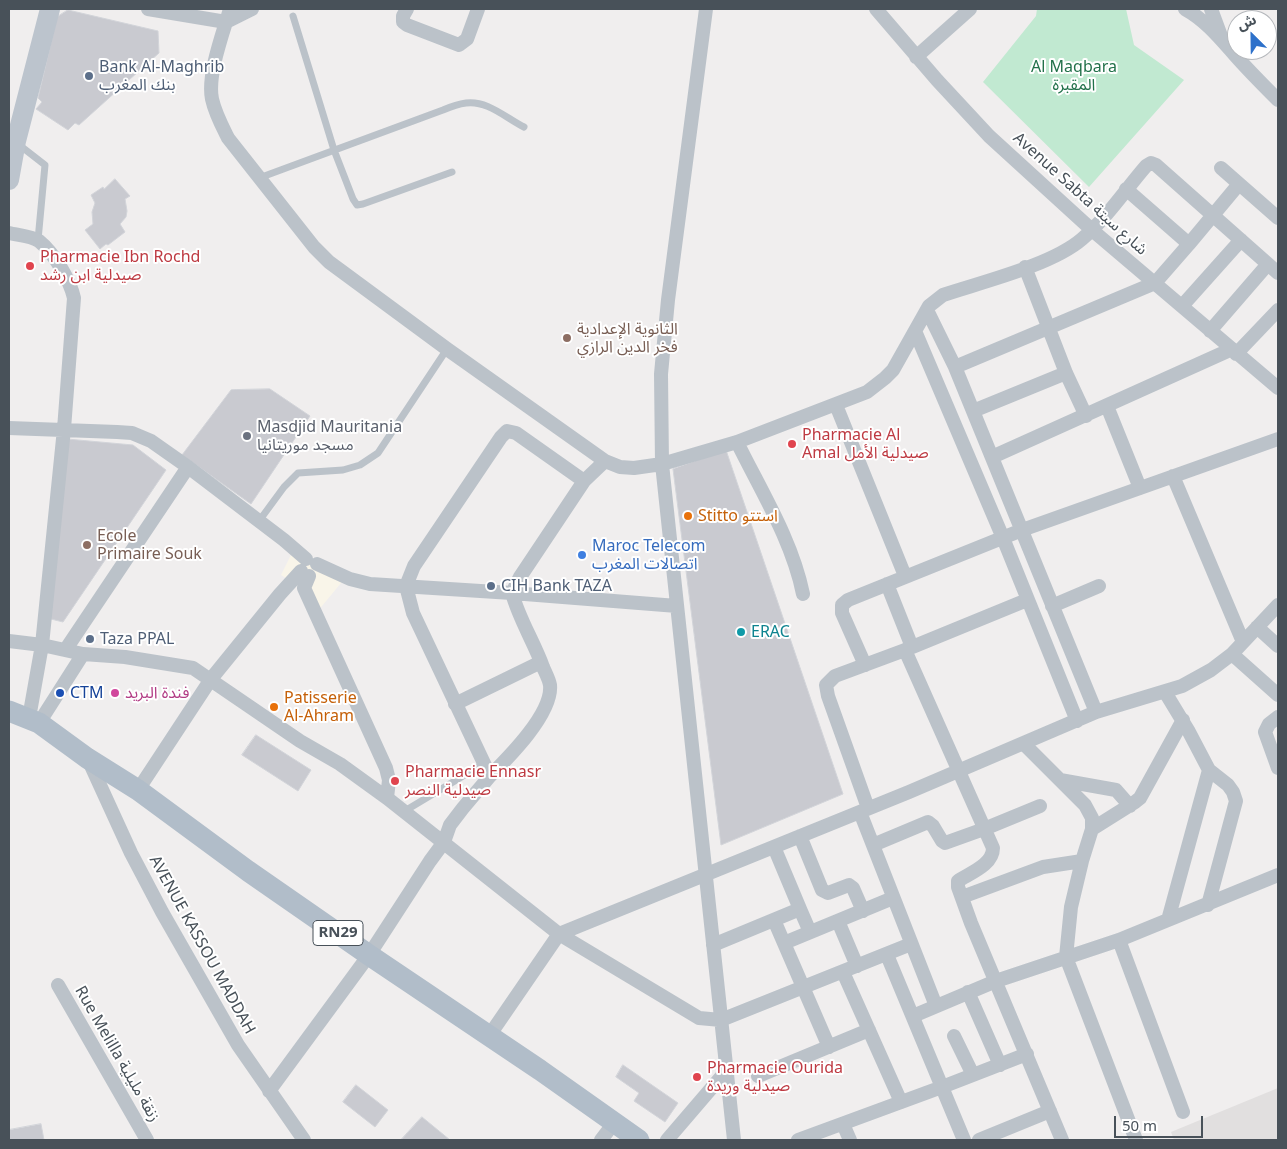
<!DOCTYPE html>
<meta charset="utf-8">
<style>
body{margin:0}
#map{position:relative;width:1287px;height:1149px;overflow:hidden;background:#f0eeee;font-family:"Noto Sans","Noto Sans Arabic",sans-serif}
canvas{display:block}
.frame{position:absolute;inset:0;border:10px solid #485159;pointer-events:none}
.north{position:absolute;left:1227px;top:10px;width:50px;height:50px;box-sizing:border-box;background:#fff;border:1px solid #b6b9bd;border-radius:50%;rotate:337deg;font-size:14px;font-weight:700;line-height:20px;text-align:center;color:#485159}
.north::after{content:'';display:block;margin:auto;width:18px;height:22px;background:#2e71ca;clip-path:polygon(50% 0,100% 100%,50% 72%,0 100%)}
.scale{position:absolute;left:1114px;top:1116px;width:89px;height:22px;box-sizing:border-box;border:2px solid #485159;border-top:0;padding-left:6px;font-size:15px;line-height:18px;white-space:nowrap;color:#485159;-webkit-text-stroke:4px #fff;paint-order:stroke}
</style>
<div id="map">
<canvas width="1287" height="1149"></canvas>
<div class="frame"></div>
<div class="north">ش</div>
<div class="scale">50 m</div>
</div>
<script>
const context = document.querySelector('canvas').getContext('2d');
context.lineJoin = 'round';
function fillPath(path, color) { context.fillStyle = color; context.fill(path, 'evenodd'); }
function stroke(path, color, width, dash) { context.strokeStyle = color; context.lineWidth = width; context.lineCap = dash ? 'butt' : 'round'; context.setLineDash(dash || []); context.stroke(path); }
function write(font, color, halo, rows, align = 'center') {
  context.font = font + ' "Noto Sans","Noto Sans Arabic",sans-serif'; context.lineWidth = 4; context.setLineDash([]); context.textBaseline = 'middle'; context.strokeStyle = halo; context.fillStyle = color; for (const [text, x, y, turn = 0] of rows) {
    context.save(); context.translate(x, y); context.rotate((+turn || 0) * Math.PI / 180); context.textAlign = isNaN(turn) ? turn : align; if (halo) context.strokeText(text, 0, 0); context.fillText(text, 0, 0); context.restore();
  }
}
fillPath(new Path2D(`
 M 294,549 L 346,577 L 317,612 L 309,592 L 281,575 Z`), '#f9f5e9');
fillPath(new Path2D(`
 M 1278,1088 L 1278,1140 L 1174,1140 L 1171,1132 Z`), '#e1dfdf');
fillPath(new Path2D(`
 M 1037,9 L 1126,9 L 1134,45 L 1184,80 L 1089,187 L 983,82 L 1036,16 Z`), '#c1e9d1');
const building = new Path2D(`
 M 68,10 L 158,31 L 159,53 L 79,125 L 75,123 L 68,130 L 36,109 L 42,102 L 38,98 L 57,17 Z
 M 115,179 L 130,196 L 125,199 L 127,211 L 126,217 L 120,224 L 125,232 L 108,245 L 106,244 L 100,249 L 85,230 L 93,224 L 92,212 L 95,203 L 91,195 L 103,187 L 104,189 Z
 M 270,389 L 310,416 L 251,504 L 182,455 L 231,390 Z
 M 67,439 L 133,445 L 166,470 L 63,622 L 51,619 Z
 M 726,450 L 843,794 L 721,845 L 673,469 Z
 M 256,735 L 311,770 L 298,791 L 242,755 Z
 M 623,1065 L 678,1103 L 665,1122 L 634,1101 L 639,1093 L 616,1077 Z
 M 356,1085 L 388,1110 L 375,1127 L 343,1102 Z
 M 422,1117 L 450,1140 L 401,1140 Z
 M 41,1124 L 44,1140 L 9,1140 L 9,1130 Z`);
fillPath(building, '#c9cad0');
stroke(building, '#d2d4d9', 1);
stroke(new Path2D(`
 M 293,16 L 334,150 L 353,199 L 357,205 L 363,204 L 452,172
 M 18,144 L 45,165 L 38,240
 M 259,178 L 443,110 C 450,107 458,104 466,103 C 487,100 506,118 524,127
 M 259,521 L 284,487 L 298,473 L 343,470 L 360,465 L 378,453 L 447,349
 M 403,812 L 483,764`), '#bbc2c9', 7);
stroke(new Path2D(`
 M 148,9 L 226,22
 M 230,9 C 223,33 207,75 212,99 C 215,113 222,126 228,138 L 314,247 L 329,262 L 447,349 L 605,461 L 620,467 L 634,468 L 662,464 L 737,442 L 867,392 L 885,378 L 893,370 L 929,306 L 943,295 C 982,282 1052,265 1082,239 C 1106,219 1126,189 1146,166 L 1151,163 L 1156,165 L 1278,273
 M 407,9 L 403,16 L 403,22 L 407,25 L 459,45 L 467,39 L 478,9
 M 706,9 L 668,300 L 661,374 L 662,464 L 734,1140
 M 876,9 L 937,80 L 989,136 L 1092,230 L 1278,388
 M 1185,9 C 1205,20 1219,37 1234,54 C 1248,70 1263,85 1278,100
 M 1211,9 L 1221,36
 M 226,22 L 252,9
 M 916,57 L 970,9
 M 1221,168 L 1278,218
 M 1126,189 L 1189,244
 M 9,233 C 17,235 32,236 39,241 C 54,253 70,280 74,298 L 64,429 L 42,645 L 29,718
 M 1025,267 L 1066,373 L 1086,416
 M 1182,306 L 1241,240
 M 927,310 L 955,367 L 1096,712
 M 915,331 L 1003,538 L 1077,721
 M 1210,331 L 1268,264
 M 1236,354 L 1278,310
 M 955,367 L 1155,283 L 1189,244 L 1239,184
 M 836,405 L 905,576
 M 1107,406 L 1140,488
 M 973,411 L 1066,373
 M 9,428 L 117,432 L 132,433 L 151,441 L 188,467 L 284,540 L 306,559
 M 737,442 C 761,491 792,540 803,594
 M 992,457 L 1232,349
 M 1173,476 L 1243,642
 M 317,564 L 350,579 L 370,584 L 512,593 L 677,606
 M 309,576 L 304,588 L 386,768 L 389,780 L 387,798
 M 887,584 L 912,647
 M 1052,606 L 1099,586
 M 1257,627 L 1278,646
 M 9,641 L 42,645 L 83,654 L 125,657 L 193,668 L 300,741 L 340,764 L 387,798 L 559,934 L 699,1018 L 721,1020 L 911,944
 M 66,649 L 188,467
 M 905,650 L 993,848 C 993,865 970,873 958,881 L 958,887 L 971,923 L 1062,1140
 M 1232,654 L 1278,695
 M 865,665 L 842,613 L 842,605 L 848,600 L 1022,530 L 1278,439
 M 1165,692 L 1188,730 L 1209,770 L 1228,785 L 1233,792 L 1236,801 L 1208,905
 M 455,704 L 541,662
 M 1278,717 L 1269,724 L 1265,732 L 1278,768
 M 39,723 L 83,654
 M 1024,744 L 1085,805 L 1092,818 L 1092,829 L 1082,861 L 1071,907 L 1066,957 L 1136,1140
 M 88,759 L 131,853 L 162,912 L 238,1045 L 304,1140
 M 490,776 C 509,757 553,713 550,685 C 549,679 545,672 543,667 C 534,642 519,619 512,593 L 520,577 L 584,481 L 605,461
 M 1060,780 L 1116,790 L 1130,806
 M 138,790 L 211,679 L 280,594 L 301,571
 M 868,808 L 828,696 L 826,685 L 835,676 L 905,650 L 1027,600
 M 860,812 L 936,1006
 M 1092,829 L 1135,802 L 1140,798 L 1183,720
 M 800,836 L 822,890 L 828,893 L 849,885 L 853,888 L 863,911
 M 873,845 L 928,822 L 933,826 L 942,841 L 945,843 L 984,829 L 1040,806
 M 962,897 L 1043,867 L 1082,861
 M 800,909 L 810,932
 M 774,920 L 829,1047
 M 1168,920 L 1209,770
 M 838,921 L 857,966
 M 1119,940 L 1183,1112
 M 784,943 L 893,898
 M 713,945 L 800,909 L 774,847
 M 887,955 L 964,1140
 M 843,972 L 901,1102
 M 58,985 L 147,1140
 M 968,992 L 1000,1065
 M 913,1016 L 996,981 L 1119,940 L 1278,875
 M 489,1036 L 559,934 L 909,792 L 1096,712 L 1182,686 L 1211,670 L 1232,654 L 1278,605
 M 954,1036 L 973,1075
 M 758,1076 L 869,1030
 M 269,1091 L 369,955 L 430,861 L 444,842 L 450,825 L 463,808 L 490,776 L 413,613 L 406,586 L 414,566 L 501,437 L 507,431 L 516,433 L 584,481
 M 843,1124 L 850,1140
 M 601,1140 L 614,1123
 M 667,1140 L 727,1070
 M 798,1140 L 942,1087 L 1027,1054
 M 979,1140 L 1050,1111`), '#bbc2c9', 14);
stroke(new Path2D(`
 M 9,180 L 16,141 L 50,9`), '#bcc4cd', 20);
stroke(new Path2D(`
 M 9,711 L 39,723 L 87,758 L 138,790 L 248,871 L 369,955 L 540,1070 L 639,1140`), '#b1bdc9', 21);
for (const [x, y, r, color] of [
 [89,76,5,"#5c6f8a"],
 [30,266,5,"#e0444e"],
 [567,338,5,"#8d6e63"],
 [247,436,5,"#6b7280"],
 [792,444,5,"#e0444e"],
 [688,516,5,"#e8710a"],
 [87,545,5,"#8d6e63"],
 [582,555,5,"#3f7fe0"],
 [491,586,5,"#5c6f8a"],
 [741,632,5,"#0f9aa8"],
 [90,639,5,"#5c6f8a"],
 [60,693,5,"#1a4fb4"],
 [115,693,5,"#d1479c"],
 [274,707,5,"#e8710a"],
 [395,781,5,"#e0444e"],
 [697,1077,5,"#e0444e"]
]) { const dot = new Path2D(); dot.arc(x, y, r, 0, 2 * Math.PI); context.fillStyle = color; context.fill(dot); stroke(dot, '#fff', 2); }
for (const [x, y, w] of [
 [338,933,50]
]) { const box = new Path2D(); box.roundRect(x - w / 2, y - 12.5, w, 25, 4); context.fillStyle = '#fff'; context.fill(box); stroke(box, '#485159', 1); }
write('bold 15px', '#485159', null, [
 ["RN29",338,933]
]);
write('16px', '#4e5e75', '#fff', [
 ["Bank Al-Maghrib",99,67],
 ["بنك المغرب",99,85],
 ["CIH Bank TAZA",501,586],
 ["Taza PPAL",100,639]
], 'left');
write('16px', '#22714a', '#fff', [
 ["Al Maqbara",1074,67],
 ["المقبرة",1074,85]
]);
write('16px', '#485159', '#fff', [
 ["Avenue Sabta شارع سبتة",1080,194,42],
 ["AVENUE KASSOU MADDAH",202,945,61],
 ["Rue Melilla زنقة مليلية",117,1054,60]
]);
write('16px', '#be3a42', '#fff', [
 ["Pharmacie Ibn Rochd",40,257],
 ["صيدلية ابن رشد",40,275],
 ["Pharmacie Al",802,435],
 ["Amal صيدلية الأمل",802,453],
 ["Pharmacie Ennasr",405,772],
 ["صيدلية النصر",405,790],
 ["Pharmacie Ourida",707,1068],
 ["صيدلية وريدة",707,1086]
], 'left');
write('16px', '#785e54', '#fff', [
 ["الثانوية الإعدادية",577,329],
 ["فخر الدين الرازي",577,347],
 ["Ecole",97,536],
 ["Primaire Souk",97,554]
], 'left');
write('16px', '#5b616d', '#fff', [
 ["Masdjid Mauritania",257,427],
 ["مسجد موريتانيا",257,445]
], 'left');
write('16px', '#c56008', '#fff', [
 ["Stitto استتو",698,516],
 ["Patisserie",284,698],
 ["Al-Ahram",284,716]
], 'left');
write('16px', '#366cbe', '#fff', [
 ["Maroc Telecom",592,546],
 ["اتصالات المغرب",592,564]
], 'left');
write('16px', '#0d838f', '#fff', [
 ["ERAC",751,632]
], 'left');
write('16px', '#164399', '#fff', [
 ["CTM",70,693]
], 'left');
write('16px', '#b23c85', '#fff', [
 ["فندة البريد",125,693]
], 'left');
</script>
